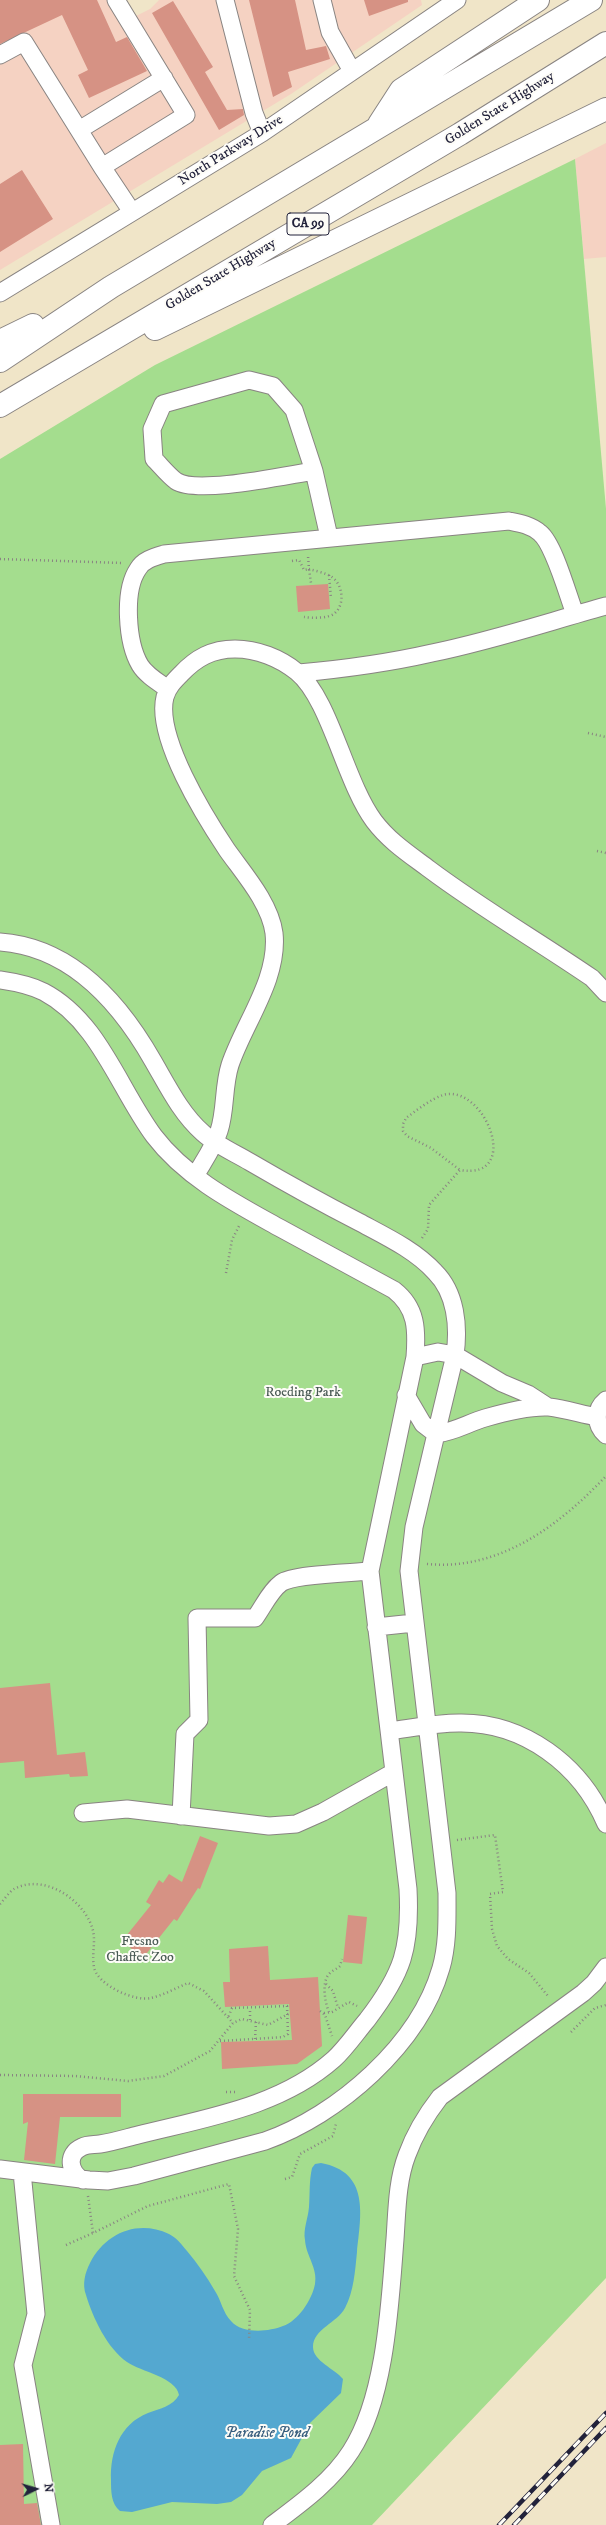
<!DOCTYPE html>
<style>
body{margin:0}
#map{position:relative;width:606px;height:2525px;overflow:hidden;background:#f0e5c8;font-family:"IM FELL DW Pica",serif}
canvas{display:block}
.north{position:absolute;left:16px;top:2469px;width:40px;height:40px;-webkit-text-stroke:3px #fdfcf7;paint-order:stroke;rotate:85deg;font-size:11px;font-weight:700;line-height:16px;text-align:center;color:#22223b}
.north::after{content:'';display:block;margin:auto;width:14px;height:18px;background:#22223b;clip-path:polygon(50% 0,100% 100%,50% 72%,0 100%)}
</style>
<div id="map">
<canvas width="606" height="2525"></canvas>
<div class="north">N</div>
</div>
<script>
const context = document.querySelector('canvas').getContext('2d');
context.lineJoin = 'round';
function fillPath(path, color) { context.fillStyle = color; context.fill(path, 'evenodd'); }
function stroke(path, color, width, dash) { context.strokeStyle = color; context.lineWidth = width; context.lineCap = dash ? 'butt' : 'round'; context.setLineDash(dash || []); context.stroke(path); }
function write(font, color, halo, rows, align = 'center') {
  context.font = font + ' "IM FELL DW Pica",serif'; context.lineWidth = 4; context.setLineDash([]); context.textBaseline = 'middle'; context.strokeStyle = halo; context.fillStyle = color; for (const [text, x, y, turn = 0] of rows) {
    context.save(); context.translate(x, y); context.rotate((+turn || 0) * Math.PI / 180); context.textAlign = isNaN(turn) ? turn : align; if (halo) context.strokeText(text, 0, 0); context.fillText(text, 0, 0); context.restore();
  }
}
fillPath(new Path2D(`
 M 0,0 L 126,0 L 136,16 L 150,9 L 159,0 L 421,0 L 422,5 L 291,94 L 0,270 Z
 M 606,143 L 606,257 L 584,259 L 575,159 Z`), '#f5d2c2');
fillPath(new Path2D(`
 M 575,159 L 606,509 L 606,2278 L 372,2525 L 0,2525 L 0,459 L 155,365 Z`), '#a4dd8e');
fillPath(new Path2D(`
 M 321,2163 C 370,2172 361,2215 357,2252 C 355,2271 354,2291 345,2308 C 337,2323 313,2329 313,2347 C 313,2361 335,2369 343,2379 L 341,2393 L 310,2423 L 291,2458 L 262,2471 L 242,2495 L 231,2502 L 217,2504 L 172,2502 L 132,2512 L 120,2511 C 111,2504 111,2491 111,2480 C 110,2452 120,2424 148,2413 C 159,2409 173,2406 179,2395 C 176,2377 141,2372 127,2362 C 107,2348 93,2318 86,2295 C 82,2284 85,2273 90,2263 C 105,2233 138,2219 169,2234 C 177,2238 182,2245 187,2251 C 197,2263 207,2277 215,2291 C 221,2300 223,2313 231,2321 C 242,2334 268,2332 283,2326 C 298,2321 312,2300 315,2284 C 318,2268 306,2256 305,2240 C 303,2229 308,2219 309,2207 C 310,2194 309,2181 312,2168 L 315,2164 Z`), '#54a8d0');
fillPath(new Path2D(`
 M 0,0 L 97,0 L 116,42 L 127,37 L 147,71 L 89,98 L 78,75 L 88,70 L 62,15 L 0,44 Z
 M 249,0 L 295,0 L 306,50 L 326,46 L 330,59 L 288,72 L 292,87 L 273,97 Z
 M 364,0 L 408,0 L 408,2 L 369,16 Z
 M 173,1 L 213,67 L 205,72 L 227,110 L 243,109 L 244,115 L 219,130 L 152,13 Z
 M 22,170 L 53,219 L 0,252 L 0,184 Z
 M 328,584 L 330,609 L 298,612 L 296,586 Z
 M 50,1683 L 57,1755 L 85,1752 L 88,1776 L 70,1777 L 69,1774 L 25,1778 L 24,1761 L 0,1763 L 0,1688 Z
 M 200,1836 L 218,1843 L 200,1889 L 198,1888 L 177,1921 L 174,1919 L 143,1958 L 122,1941 L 151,1905 L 146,1902 L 159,1880 L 163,1883 L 169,1874 L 182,1882 Z
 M 348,1915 L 367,1917 L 362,1964 L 343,1962 Z
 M 268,1946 L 270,1980 L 318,1977 L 322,2046 L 297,2064 L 222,2069 L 221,2042 L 292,2040 L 289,2004 L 225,2007 L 223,1982 L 230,1982 L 229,1949 Z
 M 23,2094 L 121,2094 L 121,2117 L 60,2117 L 55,2164 L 24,2160 L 28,2122 L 23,2124 Z
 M 23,2444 L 24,2504 L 37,2503 L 41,2525 L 0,2525 L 0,2445 Z`), '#d69284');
const minor = new Path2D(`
 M 225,0 L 254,113 L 262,133
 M 322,0 L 330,32 L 352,71
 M 0,55 L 24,42 L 102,167 L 186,115 L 116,0
 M 79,130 L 164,78
 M 102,167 L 132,212
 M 0,293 L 262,133 L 457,0
 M 314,471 C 287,475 197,495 176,481 C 168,475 161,466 154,459 L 152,429 L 163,404 L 249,380 L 273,386 L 294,410 L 314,471 L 329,537
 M 299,673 C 344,669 388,663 432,653 C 491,641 548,622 606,606
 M 168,689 C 158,682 146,675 140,665 C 127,643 123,591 138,569 C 143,560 154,557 164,554 L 509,521 C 519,523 531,525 540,533 C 554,544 568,596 575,614
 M 0,942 C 71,947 120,1003 153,1061 C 167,1085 181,1114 203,1133 C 216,1145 235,1153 250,1162 C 286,1183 322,1203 359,1222 C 385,1236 415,1250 435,1272 C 456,1293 459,1326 455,1355 L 502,1383 L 528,1394 L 548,1407
 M 0,980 C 14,982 30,985 44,992 C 99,1021 119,1089 154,1136 C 186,1178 235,1203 280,1228 C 318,1249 356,1269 394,1290 C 417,1308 417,1330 415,1357 L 370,1571 L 408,1889 C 411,1948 403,1973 367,2020 C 356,2033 346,2048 334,2059 C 280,2107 205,2118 138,2135 C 126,2138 113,2142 100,2144 C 94,2145 88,2144 82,2147 C 66,2154 69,2172 83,2180
 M 195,1176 C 203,1162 214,1147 219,1131 C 226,1110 223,1087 230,1065 C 244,1023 279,979 274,933 C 270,903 244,874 227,850 C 205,817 155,737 165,697 C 168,687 174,681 181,674 C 196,658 212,649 235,649 C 257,649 280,658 297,672 C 330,699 345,782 374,821 C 389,841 409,854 429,869 C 481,908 538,941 592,978 L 606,993
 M 406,1395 L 423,1424 L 436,1434 L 455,1355 L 438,1352 L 415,1357
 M 606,1400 C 594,1410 595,1425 606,1435
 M 376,1627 L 414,1623
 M 390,1731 C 412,1728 436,1723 459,1723 C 524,1722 581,1765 606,1824
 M 83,1813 L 127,1809 L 269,1826 L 296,1824 L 323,1812 L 394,1772
 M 181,1816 L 185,1734 L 199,1720 L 197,1618 L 255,1618 C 263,1607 270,1591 281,1583 C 293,1574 352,1573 370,1571
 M 0,2169 L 89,2180 L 108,2181 L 134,2176 L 265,2141 C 338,2115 419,2045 441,1968 C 448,1944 447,1918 447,1893 L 409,1571 L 414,1527 L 436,1434 C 454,1432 468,1423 485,1418 C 505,1412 528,1406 549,1407 C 565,1409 581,1414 597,1417
 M 22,2172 L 36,2314 L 23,2365 L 51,2525
 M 272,2525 C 300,2504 332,2481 351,2451 C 386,2397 390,2302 395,2239 C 397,2211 397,2181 407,2155 C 415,2133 426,2115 440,2097 L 583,1993 L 594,1983 L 606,1967`);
const highway = new Path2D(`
 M 379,124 L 401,90 L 538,0
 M 155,329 L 606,109
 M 0,341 L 33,325
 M 0,361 L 111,287 L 591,0
 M 0,406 L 460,134 L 606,43`);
stroke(minor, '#898482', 19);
stroke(highway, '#898482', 24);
stroke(new Path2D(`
 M 0,559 L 123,563
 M 292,561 L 299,560 L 304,570 L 309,569 L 311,583
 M 329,575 L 331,598
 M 304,617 C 312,618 328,619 335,613 C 345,604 343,585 332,577 C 326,573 316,571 309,569 L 308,556
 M 588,733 L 606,737
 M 597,851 L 606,853
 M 422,1238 L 428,1229 L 429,1205 L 460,1170 C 523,1181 485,1083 443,1095 C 431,1099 417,1110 406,1118 L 403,1124 L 403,1131 L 407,1136 L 431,1148 L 460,1170
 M 226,1273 L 232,1240 L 240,1224
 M 427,1564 C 499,1571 559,1526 606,1476
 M 457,1840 L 495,1835 L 503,1892 L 490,1894 L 492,1929 L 497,1946 L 508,1959 L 529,1973 L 548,1996
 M 0,1904 C 4,1900 9,1892 14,1889 C 42,1874 78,1896 90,1922 C 98,1939 91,1951 94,1967 C 97,1985 135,2002 151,1998 C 164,1995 176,1988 188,1983 L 204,1991 L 233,2023
 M 326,1984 L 333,1991 L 338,2008
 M 320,2011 L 325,2015 L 332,2036
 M 329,2012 C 325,2003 321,1981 330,1973 C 333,1970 337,1969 340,1966 L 342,1959
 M 324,2013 L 332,2012 L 349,2002 L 357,2006
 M 250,2020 L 250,2008
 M 571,2032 L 595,2008 L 606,2005
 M 255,2039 L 256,2022
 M 220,2041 L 283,2037 L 288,2034 L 287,2006 L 232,2008 L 228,2018
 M 0,2075 L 75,2076 L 128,2081 L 164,2076 L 210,2051 L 233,2023 L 242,2019 L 268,2025 L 290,2013
 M 226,2092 L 237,2092
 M 285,2179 L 292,2177 L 300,2154 L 333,2136 L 336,2124
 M 88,2196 L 93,2233 L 148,2206 L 229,2184 L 238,2229 L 234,2276 L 250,2310 L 249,2340
 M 66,2245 L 93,2233`), '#898482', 2.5, [1, 3]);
stroke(minor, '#fff', 17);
stroke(highway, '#fff', 22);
const rail = new Path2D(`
 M 499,2525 L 606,2413
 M 514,2525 L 606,2428`);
stroke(rail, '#22223b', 4.5);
stroke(rail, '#fdfcf7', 3, [9]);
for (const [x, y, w] of [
 [308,224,42]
]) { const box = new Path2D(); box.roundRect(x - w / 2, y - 11, w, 22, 3); context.fillStyle = '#fdfcf7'; context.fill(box); stroke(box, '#22223b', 1); }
write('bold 13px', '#22223b', null, [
 ["CA 99",308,224]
]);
write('14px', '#22223b', '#fdfcf7', [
 ["Golden State Highway",500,109,-32],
 ["North Parkway Drive",231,151,-32],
 ["Golden State Highway",221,275,-31]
]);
write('14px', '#495a54', '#fdfcf7', [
 ["Roeding Park",303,1393],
 ["Fresno",140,1942],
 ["Chaffee Zoo",140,1958]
]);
write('italic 15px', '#385e7e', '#fdfcf7', [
 ["Paradise Pond",267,2434]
]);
</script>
